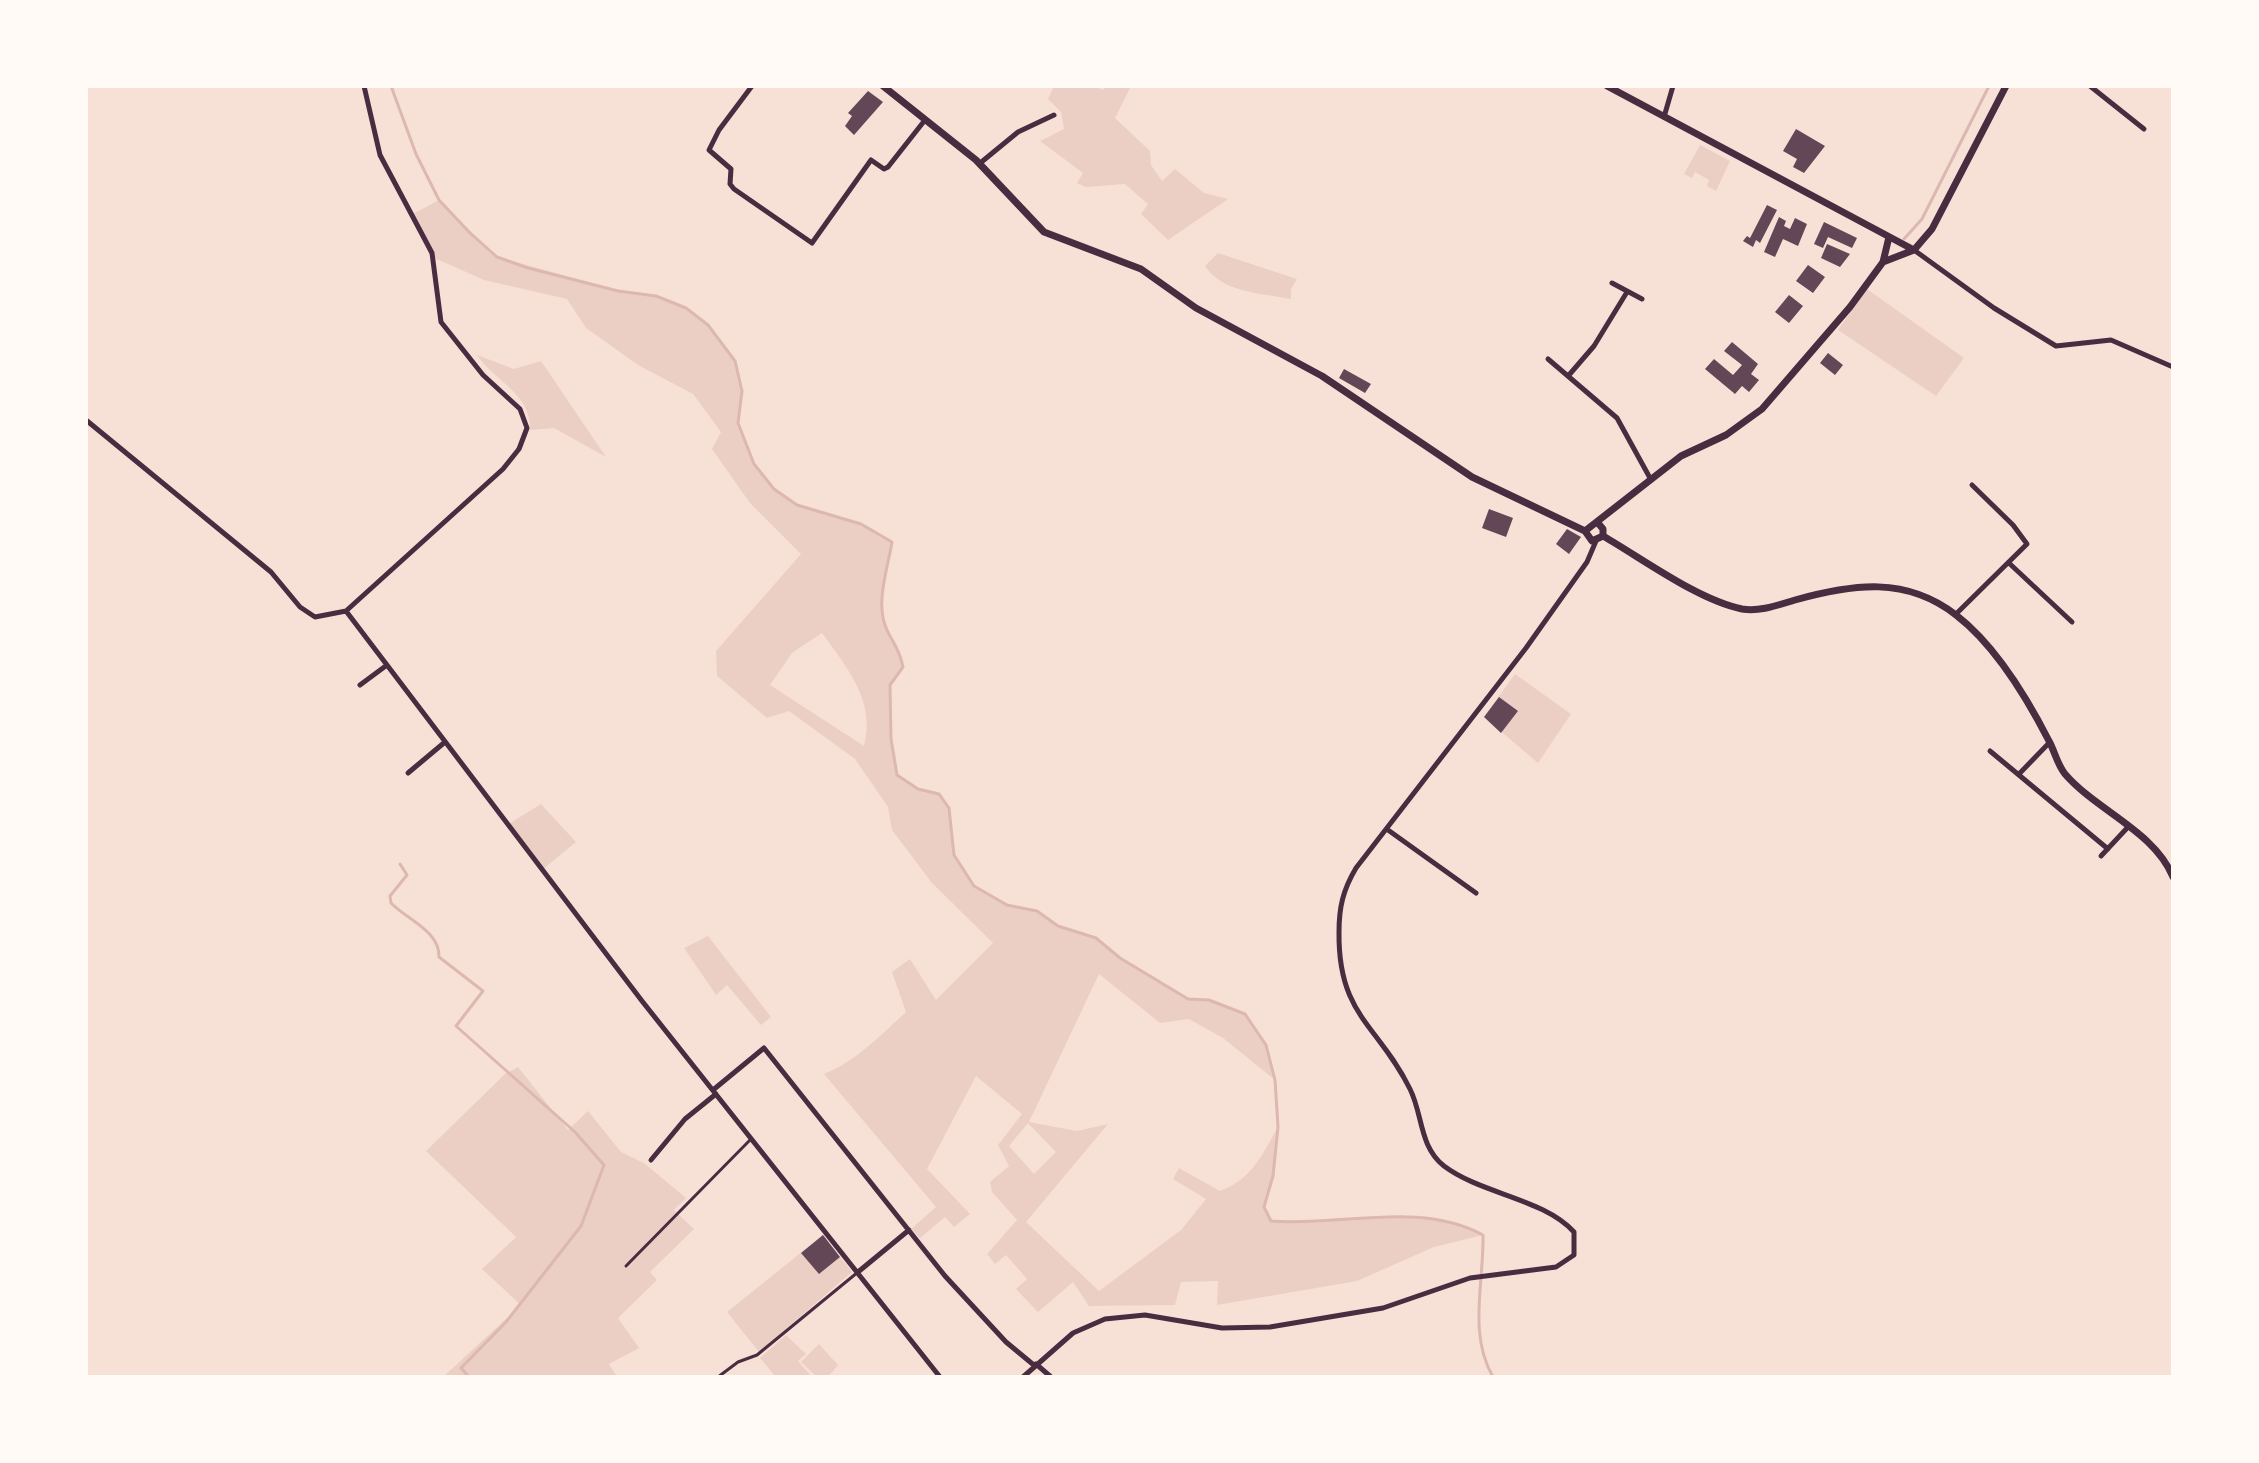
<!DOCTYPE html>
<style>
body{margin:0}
#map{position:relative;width:2259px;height:1463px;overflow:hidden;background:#f7e1d7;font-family:"Open Sans",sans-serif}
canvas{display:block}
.frame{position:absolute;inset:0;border:88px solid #fffaf5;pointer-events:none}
</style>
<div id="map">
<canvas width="2259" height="1463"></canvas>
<div class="frame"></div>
</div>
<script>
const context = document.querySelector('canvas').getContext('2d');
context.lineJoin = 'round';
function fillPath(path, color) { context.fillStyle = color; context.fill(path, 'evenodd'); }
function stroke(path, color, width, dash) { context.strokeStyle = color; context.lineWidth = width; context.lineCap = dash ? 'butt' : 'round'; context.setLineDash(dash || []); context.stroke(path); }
fillPath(new Path2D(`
 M 1054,86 L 1094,86 L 1103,90 L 1105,86 L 1131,86 L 1115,118 L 1150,151 L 1151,165 L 1162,181 L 1175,169 L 1204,193 L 1228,199 L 1168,240 L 1141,214 L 1148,204 L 1125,184 L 1086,187 L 1077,183 L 1083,173 L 1040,141 L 1064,129 L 1061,112 L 1048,99 Z
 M 1700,145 L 1730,161 L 1716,191 L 1707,186 L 1709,180 L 1695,172 L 1692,178 L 1684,174 Z
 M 439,200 L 497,257 L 618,290 L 656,296 L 686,308 L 708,325 L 735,361 L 742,391 L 738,423 L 754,463 L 774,489 L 797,505 L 861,524 L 892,542 C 888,566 876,601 885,625 C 891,642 899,646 903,667 L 890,685 L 891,739 L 897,775 L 918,789 L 939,794 L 949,808 L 954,855 L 974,886 L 1007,905 L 1037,911 L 1058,926 L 1096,938 L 1120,958 L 1188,999 L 1209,1000 L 1245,1014 L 1266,1045 L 1275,1080 L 1223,1038 L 1189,1019 L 1160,1023 L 1099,974 L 1029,1122 L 1077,1131 L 1108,1124 L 1026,1222 L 1099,1291 L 1181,1230 L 1206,1199 L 1173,1179 L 1179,1168 L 1220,1191 C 1252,1179 1262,1155 1278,1127 L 1273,1176 L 1264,1207 L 1271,1221 C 1339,1227 1419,1200 1483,1235 L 1434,1247 L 1357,1281 L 1217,1305 L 1218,1281 L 1181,1282 L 1175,1305 L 1089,1306 L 1073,1282 L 1038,1312 L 1016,1289 L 1027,1279 L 1006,1255 L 995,1264 L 987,1254 L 1017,1220 L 992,1192 L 990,1182 L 1009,1166 L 998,1145 L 1022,1114 L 976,1076 L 927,1169 L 970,1214 L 954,1227 L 945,1217 L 920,1238 L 911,1229 L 936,1207 L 824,1074 C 855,1062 882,1034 906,1012 L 892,972 L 910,959 L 936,1000 L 993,943 L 932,883 L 892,830 L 888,807 L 855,759 L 789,711 L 767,718 L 717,676 L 716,651 L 801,554 L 750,503 L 712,449 L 721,432 L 693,394 L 638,365 L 586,328 L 567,299 L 484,280 L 430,256 L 411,215 ZM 822,633 C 847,668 876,701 864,746 L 770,685 L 792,653 ZM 1028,1123 L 1056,1152 L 1034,1174 L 1009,1146 Z
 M 1218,253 L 1297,279 L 1291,289 L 1291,299 C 1261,293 1223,293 1205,266 Z
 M 1867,289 L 1964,358 L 1936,396 L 1838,330 Z
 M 477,355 L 514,369 L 541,361 L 606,457 L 554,428 L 530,430 C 531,393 496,383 477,355 Z
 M 1515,674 L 1571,714 L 1538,763 L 1484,717 Z
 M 541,804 L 576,842 L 542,870 L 507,825 Z
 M 708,936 L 771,1017 L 761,1025 L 727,985 L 716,995 L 684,948 Z
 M 518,1067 L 568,1130 L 588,1111 L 621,1152 L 644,1163 L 686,1198 L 674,1210 L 694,1229 L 650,1272 L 657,1280 L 618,1318 L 639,1348 L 609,1364 L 617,1377 L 443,1377 L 521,1305 L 482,1269 L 516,1237 L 426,1151 L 505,1074 Z
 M 823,1235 L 852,1272 L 759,1352 L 727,1312 Z
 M 786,1335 L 806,1354 L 798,1361 L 812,1377 L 776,1377 L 760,1358 Z
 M 819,1344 L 838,1365 L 828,1377 L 817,1377 L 801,1362 Z`), '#ebcfc5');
stroke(new Path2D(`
 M 391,86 L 416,154 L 439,200 L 470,233 L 497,257 L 528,268 L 618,291 L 656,296 L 686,308 L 708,325 L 735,361 L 742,391 L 738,423 L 754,464 L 774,489 L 797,505 L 861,524 L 892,542 C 888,567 876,601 885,625 C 891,642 899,646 903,667 L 890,685 L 891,739 L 897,775 L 918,789 L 939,794 L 949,808 L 954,855 L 974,886 L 1007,905 L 1037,911 L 1058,926 L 1096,938 L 1120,958 L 1188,999 L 1209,1000 L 1245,1014 L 1266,1045 L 1275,1080 L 1278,1127 L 1273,1176 L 1264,1207 L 1271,1221 C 1339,1227 1419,1200 1483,1235 C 1484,1283 1468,1334 1493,1377
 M 1904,239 L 1922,219 L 1989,86
 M 400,864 L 407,875 L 390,896 L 391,903 C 406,919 440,931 439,957 L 483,991 L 456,1026 L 575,1132 L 604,1165 L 581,1226 L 506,1322 L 461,1368 L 469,1377`), '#dcb8b0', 3);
fillPath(new Path2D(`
 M 868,91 L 883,102 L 854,135 L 845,126 L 852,116 L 848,113 Z
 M 1796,129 L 1825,146 L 1804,173 L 1793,167 L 1797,159 L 1783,151 Z
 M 1767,205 L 1777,210 L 1760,243 L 1756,240 L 1753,247 L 1743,241 L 1747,236 L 1750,238 Z
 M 1779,217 L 1786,221 L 1784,226 L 1790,229 L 1795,218 L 1807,224 L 1798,246 L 1783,239 L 1775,257 L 1764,252 Z
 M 1824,222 L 1857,238 L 1852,248 L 1828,237 L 1823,248 L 1814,244 Z
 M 1827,244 L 1850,254 L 1840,267 L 1821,258 Z
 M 1808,265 L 1825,277 L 1813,293 L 1796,281 Z
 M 1789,295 L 1803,306 L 1789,323 L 1775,312 Z
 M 1732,342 L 1758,364 L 1751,374 L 1759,380 L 1749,392 L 1742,386 L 1735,394 L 1705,369 L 1714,359 L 1733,375 L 1742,365 L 1724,351 Z
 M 1828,353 L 1843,365 L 1835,375 L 1820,363 Z
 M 1344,369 L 1371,384 L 1365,393 L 1339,378 Z
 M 1489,509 L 1513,518 L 1506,537 L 1482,528 Z
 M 1567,529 L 1581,537 L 1569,554 L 1556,544 Z
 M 1499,697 L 1518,711 L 1501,733 L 1484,717 Z
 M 823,1235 L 840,1257 L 819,1274 L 801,1253 Z`), '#644757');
stroke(new Path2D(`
 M 626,1266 L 750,1140
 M 718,1377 L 738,1362 L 757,1355 L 858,1272`), '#4a2c40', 3);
stroke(new Path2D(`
 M 752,86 L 719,130 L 709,150 L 731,169 L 730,184 L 734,189 L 812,243 L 871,160 L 884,169 L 888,167 L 925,120
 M 2090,86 L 2144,129
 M 1664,117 L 1673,86
 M 979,164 L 1018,132 L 1054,115
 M 1914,250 L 1994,308 L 2056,346 L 2111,340 L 2173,367
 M 1612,283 L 1642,299
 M 1548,359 L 1617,418 L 1650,478
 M 1569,375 L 1594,346 L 1627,292
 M 86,420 L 271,572 L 300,607 L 315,617 L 346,611 L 503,469 L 519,449 L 527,428 L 520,409 L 483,375 L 441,322 L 432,253 L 380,155 L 364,86
 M 2010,564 L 2072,622
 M 346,611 L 642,1001 L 940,1377
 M 1956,614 L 2027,544 L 2013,525 L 1972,485
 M 360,685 L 387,665
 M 1990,751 L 2108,849
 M 408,773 L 445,742
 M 2019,774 L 2049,743
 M 1388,830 L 1476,893
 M 2101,856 L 2128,827
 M 713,1090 L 764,1048 L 945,1276 L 1006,1342 L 1035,1366
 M 651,1160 L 685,1119 L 716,1094
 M 858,1272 L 909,1230
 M 1036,1364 L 1051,1377
 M 1023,1377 L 1073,1333 L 1105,1319 L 1145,1315 L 1222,1328 L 1270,1327 L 1383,1308 L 1470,1278 L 1556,1267 L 1574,1255 L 1574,1232 C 1545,1199 1481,1194 1444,1166 C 1419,1146 1423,1115 1410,1089 C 1378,1024 1338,1016 1339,932 C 1339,907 1343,890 1356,868 L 1526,648 L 1587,562 L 1596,541`), '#4a2c40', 5);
stroke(new Path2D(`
 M 883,86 L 976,160 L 1044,232 L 1141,269 L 1196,308 L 1322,376 L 1472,477 L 1585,531
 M 1607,86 L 1914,250 L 1932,229 L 2006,86
 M 1883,262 L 1914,250
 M 1598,523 L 1603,529 L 1603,536 C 1643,559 1698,600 1742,609 C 1760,612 1778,605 1795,600 C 1853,584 1906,576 1956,615 C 1995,645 2027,698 2049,741 C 2055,752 2057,764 2065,774 C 2097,811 2154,831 2173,877
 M 1585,531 L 1681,456 L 1726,435 L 1762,409 L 1850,307 L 1883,262 L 1889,237
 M 1585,531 L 1592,541 L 1603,536`), '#4a2c40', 7);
</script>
